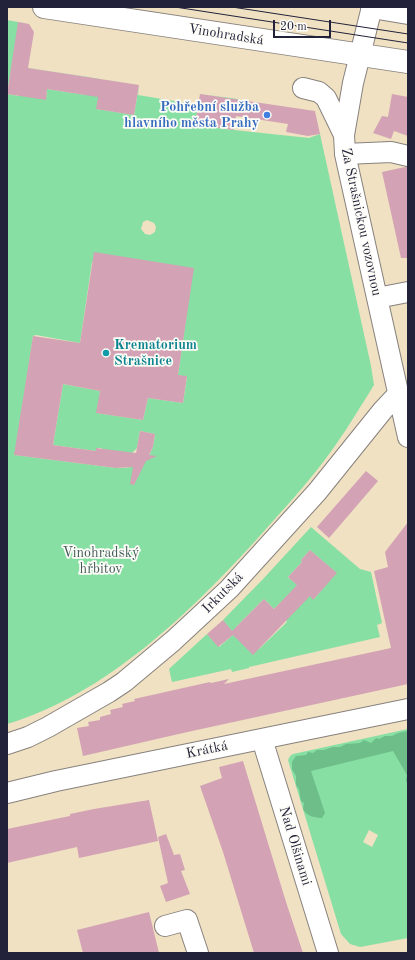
<!DOCTYPE html>
<meta charset="utf-8">
<style>
body{margin:0}
#map{position:relative;width:415px;height:960px;overflow:hidden;background:#efe1c2;font-family:"Old Standard TT",serif}
canvas{display:block}
.frame{position:absolute;inset:0;border:8px solid #22223b;pointer-events:none}
.scale{position:absolute;left:273px;top:20px;width:58px;height:18px;box-sizing:border-box;border:2px solid #22223b;border-top:0;padding-left:5px;font-size:12px;line-height:14px;white-space:nowrap;color:#22223b;-webkit-text-stroke:3px #fdfcf7;paint-order:stroke}
</style>
<div id="map">
<canvas width="415" height="960"></canvas>
<div class="frame"></div>
<div class="scale">20 m</div>
</div>
<script>
const context = document.querySelector('canvas').getContext('2d');
context.lineJoin = 'round';
function fillPath(path, color) { context.fillStyle = color; context.fill(path, 'evenodd'); }
function stroke(path, color, width, dash) { context.strokeStyle = color; context.lineWidth = width; context.lineCap = dash ? 'butt' : 'round'; context.setLineDash(dash || []); context.stroke(path); }
function write(font, color, halo, rows, align = 'center') {
  context.font = font + ' "Old Standard TT",serif'; context.lineWidth = 3.5; context.setLineDash([]); context.textBaseline = 'middle'; context.strokeStyle = halo; context.fillStyle = color; for (const [text, x, y, turn = 0] of rows) {
    context.save(); context.translate(x, y); context.rotate((+turn || 0) * Math.PI / 180); context.textAlign = isNaN(turn) ? turn : align; if (halo) context.strokeText(text, 0, 0); context.fillText(text, 0, 0); context.restore();
  }
}
fillPath(new Path2D(`
 M 7,20 L 29,24 L 19,22 L 7,94 L 19,96 L 23,67 L 28,68 L 34,32 L 28,68 L 139,85 L 138,95 L 198,105 L 200,94 L 238,99 L 234,130 L 309,138 L 320,134 L 371,366 L 374,385 C 356,414 338,444 317,470 C 298,494 277,516 257,539 C 190,613 105,695 7,724 ZM 29,68 L 89,77 L 86,95 L 47,89 L 46,100 ZM 101,79 L 139,85 L 134,115 L 97,109 ZM 200,94 L 238,100 L 233,130 L 195,125 ZM 147,220 L 154,223 L 156,227 L 155,232 L 150,235 L 145,234 L 141,229 L 143,222 ZM 92,262 L 192,277 L 178,375 L 187,377 L 183,403 L 148,398 L 143,420 L 97,413 L 100,391 L 63,384 L 53,445 L 96,451 L 97,448 L 102,448 L 101,452 L 130,455 L 137,448 L 140,431 L 155,434 C 153,459 142,469 116,468 L 15,455 L 33,336 L 36,335 L 80,343 Z
 M 311,527 L 360,569 L 371,572 L 382,623 L 377,625 L 380,637 L 249,667 L 249,668 L 232,672 L 231,669 L 172,682 L 169,669 L 207,634 L 219,647 L 234,634 L 223,620 L 264,578 ZM 310,550 L 336,573 L 314,599 L 288,577 L 302,562 L 301,560 ZM 264,599 L 274,609 L 281,602 L 293,613 L 286,620 L 287,622 L 259,649 L 237,626 Z
 M 408,729 L 408,938 L 360,947 L 350,944 L 341,934 L 288,760 L 290,756 L 293,754 ZM 369,830 L 378,835 L 372,847 L 363,842 Z`), '#87dfa3');
fillPath(new Path2D(`
 M 408,731 L 408,786 L 406,780 L 407,775 L 393,751 L 311,771 L 325,813 L 322,818 C 313,817 308,817 303,809 L 304,803 L 301,801 L 299,789 L 296,785 L 296,776 L 292,769 L 292,762 L 296,756 L 306,755 L 308,752 L 313,753 L 317,750 L 324,750 L 333,747 L 340,747 L 346,744 L 360,743 L 364,740 L 371,743 L 376,738 L 379,739 L 385,736 L 392,736 L 398,733 Z`), '#6dbe89');
fillPath(new Path2D(`
 M 18,22 L 29,24 L 34,32 L 28,68 L 139,85 L 134,115 L 96,109 L 98,97 L 47,89 L 46,100 L 7,94 Z
 M 200,94 L 315,111 L 320,134 L 308,136 L 286,132 L 288,124 L 236,116 L 233,130 L 195,124 Z
 M 392,94 L 408,97 L 408,136 L 394,131 L 391,139 L 373,133 L 382,116 L 388,117 Z
 M 405,167 L 408,167 L 408,258 L 401,258 L 382,172 Z
 M 94,252 L 194,268 L 178,375 L 187,376 L 183,403 L 148,398 L 143,420 L 96,413 L 100,391 L 63,384 L 53,445 L 96,451 L 96,448 L 136,453 L 140,431 L 155,434 L 153,447 L 149,455 L 157,456 L 146,461 L 134,485 L 130,484 L 133,467 L 116,468 L 14,455 L 33,336 L 80,343 Z
 M 366,471 L 378,481 L 329,538 L 317,527 Z
 M 408,522 L 408,684 L 183,733 L 83,756 L 77,728 L 89,726 L 88,722 L 100,720 L 100,717 L 111,714 L 110,710 L 123,707 L 122,704 L 135,701 L 134,699 L 210,682 L 211,683 L 229,679 L 224,684 L 391,648 L 374,571 L 388,567 L 385,552 Z
 M 310,550 L 337,573 L 313,600 L 310,596 L 253,655 L 233,635 L 218,647 L 207,634 L 223,620 L 232,631 L 264,599 L 274,609 L 297,585 L 288,577 L 302,562 L 301,560 Z
 M 243,761 L 286,902 L 303,953 L 254,953 L 223,852 L 200,786 L 222,778 L 219,767 Z
 M 149,800 L 158,841 L 79,858 L 77,847 L 7,863 L 7,829 L 70,816 L 70,814 L 94,809 Z
 M 166,834 L 174,855 L 180,854 L 185,870 L 181,871 L 190,894 L 166,902 L 160,886 L 168,883 L 158,837 Z
 M 149,912 L 159,953 L 83,953 L 77,930 Z`), '#d3a2b4');
const minor = new Path2D(`
 M 372,7 L 353,83 L 344,135 L 345,154 L 408,437
 M 303,88 L 319,92 L 326,98 L 344,135
 M 345,154 L 391,152 L 408,156
 M 377,298 L 408,292
 M 262,739 L 328,953
 M 7,744 L 28,737 L 48,727 L 109,692 L 124,682 L 173,641 L 229,589 L 317,492 L 383,410 L 398,394
 M 7,793 L 56,781 L 408,709
 M 165,926 L 187,920 L 198,953`);
const major = new Path2D(`
 M 44,7 L 408,62
 M 372,7 L 408,13`);
stroke(minor, '#88827e', 22);
stroke(major, '#88827e', 24);
stroke(minor, '#fff', 20);
stroke(major, '#fff', 22);
stroke(new Path2D(`
 M 175,7 L 408,43
 M 232,7 L 408,34`), '#22223b', 1);
for (const [x, y, r, color] of [
 [267,115,4,"#3f7fe0"],
 [106,353,4,"#0f9aa8"]
]) { const dot = new Path2D(); dot.arc(x, y, r, 0, 2 * Math.PI); context.fillStyle = color; context.fill(dot); stroke(dot, '#fdfcf7', 1.5); }
write('14px', '#22223b', '#fdfcf7', [
 ["Vinohradská",226,35,9],
 ["Za Strašnickou vozovnou",361,222,78],
 ["Irkutská",223,593,-45],
 ["Krátká",207,750,-12],
 ["Nad Olšinami",295,846,73]
]);
write('bold 14px', '#366cbe', '#fdfcf7', [
 ["Pohřební služba",259,107],
 ["hlavního města Prahy",259,123]
], 'right');
write('bold 14px', '#0d838f', '#fdfcf7', [
 ["Krematorium",114,345],
 ["Strašnice",114,361]
], 'left');
write('14px', '#405b5a', '#fdfcf7', [
 ["Vinohradský",101,553],
 ["hřbitov",101,569]
]);
</script>
